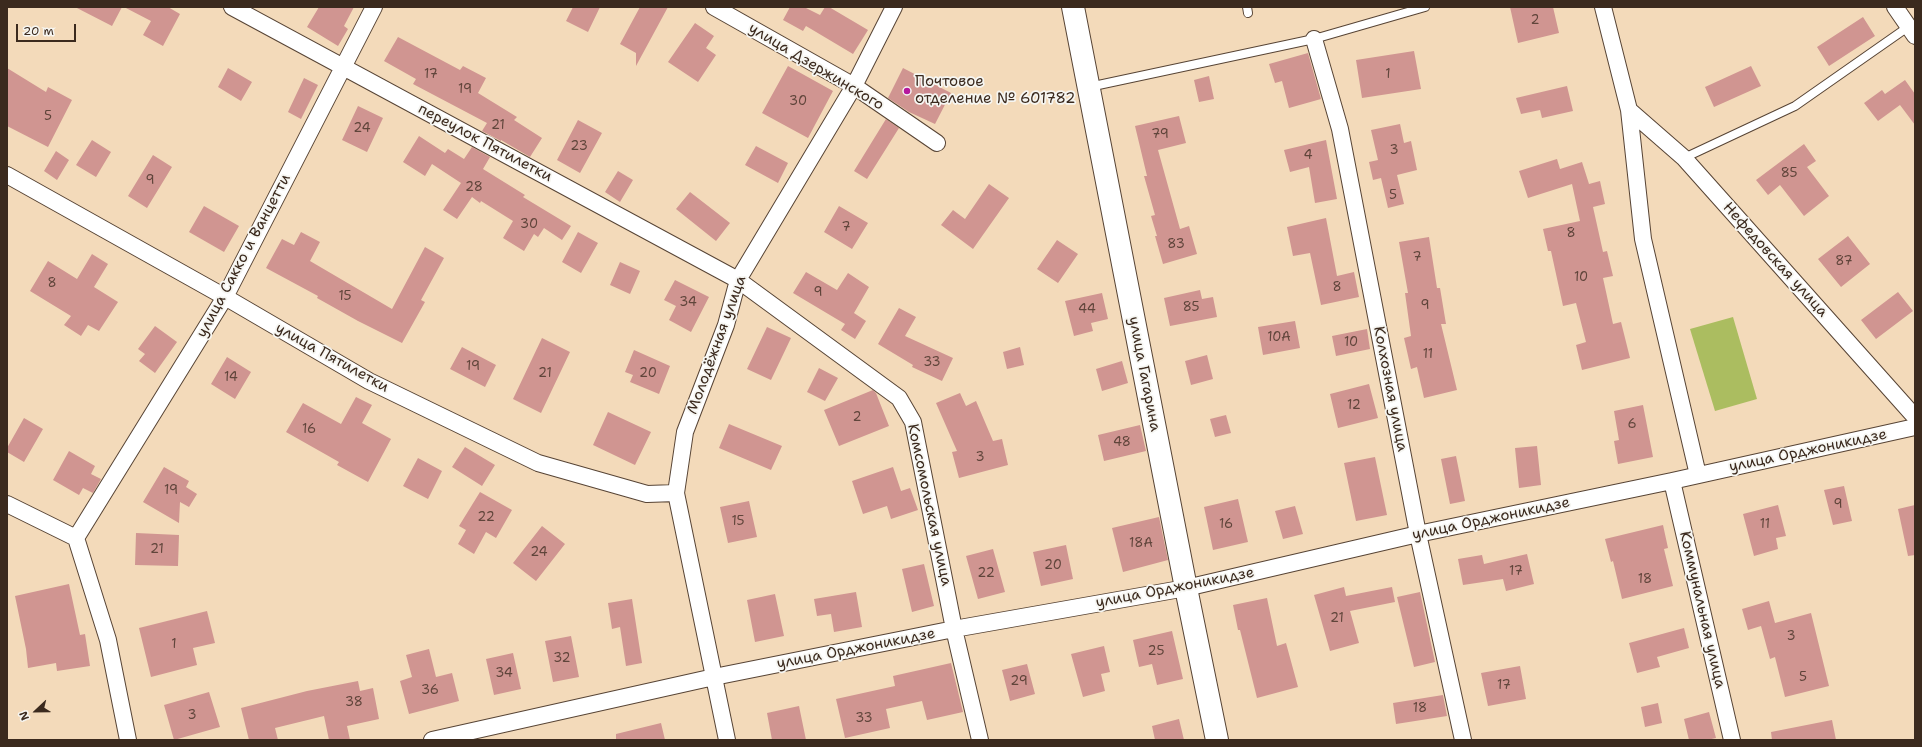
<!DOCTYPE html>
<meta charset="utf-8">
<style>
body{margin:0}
#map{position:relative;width:1922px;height:747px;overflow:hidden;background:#f3daba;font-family:"Shantell Sans",sans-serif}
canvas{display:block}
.frame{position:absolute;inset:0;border:8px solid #3b2a1e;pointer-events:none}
.north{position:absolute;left:16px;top:691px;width:40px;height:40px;-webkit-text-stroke:3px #f6f6f2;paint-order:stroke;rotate:248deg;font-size:11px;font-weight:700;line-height:16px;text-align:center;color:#3b2a1e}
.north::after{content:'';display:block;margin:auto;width:14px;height:18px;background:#3b2a1e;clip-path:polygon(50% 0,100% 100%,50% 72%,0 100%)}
.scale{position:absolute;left:16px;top:24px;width:60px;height:18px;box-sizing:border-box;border:2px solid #3b2a1e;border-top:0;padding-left:5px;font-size:12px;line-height:14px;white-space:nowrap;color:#3b2a1e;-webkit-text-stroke:3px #f6f6f2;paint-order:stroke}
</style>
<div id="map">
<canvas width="1922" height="747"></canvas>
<div class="frame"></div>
<div class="north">N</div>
<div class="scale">20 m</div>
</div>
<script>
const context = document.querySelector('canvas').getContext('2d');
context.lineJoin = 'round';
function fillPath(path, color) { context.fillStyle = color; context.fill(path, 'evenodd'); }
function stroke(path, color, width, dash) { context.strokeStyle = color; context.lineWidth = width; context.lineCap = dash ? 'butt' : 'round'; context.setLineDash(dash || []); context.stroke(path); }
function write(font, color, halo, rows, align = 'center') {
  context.font = font + ' "Shantell Sans",sans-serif'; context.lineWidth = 3.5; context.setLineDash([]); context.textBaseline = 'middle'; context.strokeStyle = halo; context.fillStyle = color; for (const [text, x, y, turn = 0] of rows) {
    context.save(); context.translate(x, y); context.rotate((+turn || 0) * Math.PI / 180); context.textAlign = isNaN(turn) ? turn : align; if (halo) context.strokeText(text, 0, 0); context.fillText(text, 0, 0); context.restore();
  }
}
fillPath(new Path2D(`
 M 1733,317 L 1757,399 L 1715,411 L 1690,329 Z`), '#abbd60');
fillPath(new Path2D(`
 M 75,7 L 122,7 L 112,26 Z
 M 124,7 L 168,7 L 180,14 L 163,46 L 143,35 L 151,21 Z
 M 319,7 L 354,7 L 344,26 L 348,29 L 338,46 L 307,27 Z
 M 573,7 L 600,7 L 588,32 L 566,21 Z
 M 640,7 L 668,7 L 636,66 L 636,53 L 620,44 Z
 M 790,7 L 804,7 L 820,15 L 825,7 L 829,7 L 868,30 L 853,54 L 806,26 L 803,31 L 783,20 Z
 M 1510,7 L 1553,7 L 1559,33 L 1518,43 Z
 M 1863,17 L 1875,36 L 1829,66 L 1817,47 Z
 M 695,23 L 714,36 L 706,48 L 716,55 L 698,82 L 668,62 Z
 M 398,37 L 460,70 L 463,66 L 486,78 L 478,93 L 517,117 L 514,120 L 542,138 L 530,157 L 501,140 L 501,141 L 482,131 L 487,123 L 413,84 L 416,79 L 384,61 Z
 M 1414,51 L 1421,89 L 1362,98 L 1356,60 Z
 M 1308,53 L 1321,99 L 1289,108 L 1282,81 L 1275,83 L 1269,64 Z
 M 788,66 L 833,91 L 808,138 L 762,113 Z
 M 1751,66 L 1761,86 L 1714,107 L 1705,87 Z
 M 7,68 L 46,92 L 48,87 L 72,100 L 48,147 L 7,126 Z
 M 228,68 L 252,82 L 241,101 L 218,87 Z
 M 903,68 L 951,93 L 935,124 L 909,112 L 888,98 Z
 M 1209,76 L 1214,99 L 1199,102 L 1194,80 Z
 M 304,78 L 318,85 L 301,119 L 288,112 Z
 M 1905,80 L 1915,94 L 1915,125 L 1900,105 L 1878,121 L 1864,103 L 1882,90 L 1885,94 Z
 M 1567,86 L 1573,111 L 1542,118 L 1540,110 L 1521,114 L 1516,98 Z
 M 358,106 L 383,118 L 367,152 L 342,140 Z
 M 1179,116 L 1186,143 L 1158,150 L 1180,229 L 1189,226 L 1197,254 L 1163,264 L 1155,236 L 1157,236 L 1151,216 L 1155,215 L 1144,176 L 1147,176 L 1135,126 Z
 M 886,119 L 899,128 L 867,179 L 854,171 Z
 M 578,120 L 602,133 L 580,173 L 557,160 Z
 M 1400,124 L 1404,143 L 1411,141 L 1417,170 L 1397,175 L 1404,204 L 1388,208 L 1381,178 L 1373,180 L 1369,162 L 1378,160 L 1371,130 Z
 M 419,136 L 445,153 L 448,149 L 464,159 L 472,147 L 490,157 L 483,169 L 525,195 L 523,197 L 571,226 L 562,240 L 544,228 L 538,237 L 534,234 L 524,251 L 503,238 L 513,221 L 481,201 L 480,203 L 472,197 L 457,219 L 443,210 L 461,183 L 432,164 L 425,176 L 403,162 Z
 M 92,140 L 111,152 L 96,177 L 76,165 Z
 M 1326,140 L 1337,199 L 1315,203 L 1309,167 L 1290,172 L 1284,150 Z
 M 1804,144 L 1816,161 L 1807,167 L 1829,196 L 1804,216 L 1780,185 L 1768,195 L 1756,180 Z
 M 756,146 L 788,163 L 778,183 L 745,165 Z
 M 56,151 L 69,160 L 57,180 L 44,171 Z
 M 153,155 L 172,167 L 147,208 L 128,196 Z
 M 1557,159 L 1560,169 L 1582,162 L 1589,184 L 1600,181 L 1605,204 L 1593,207 L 1603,252 L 1607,251 L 1613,276 L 1603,278 L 1613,324 L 1621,322 L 1630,358 L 1582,370 L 1576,345 L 1586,342 L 1576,303 L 1563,306 L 1551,251 L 1548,251 L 1543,229 L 1580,221 L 1572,184 L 1528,198 L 1519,171 Z
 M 618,171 L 633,180 L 620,202 L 605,192 Z
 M 989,184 L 1009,198 L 973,249 L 941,225 L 953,210 L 965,219 Z
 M 690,192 L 730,223 L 716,241 L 676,209 Z
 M 204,206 L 239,226 L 224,252 L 189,232 Z
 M 839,206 L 868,223 L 852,249 L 824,232 Z
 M 1326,218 L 1337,276 L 1354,272 L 1359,297 L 1321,305 L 1310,253 L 1293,256 L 1287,227 Z
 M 301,232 L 320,242 L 310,261 L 392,309 L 425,247 L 444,258 L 421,300 L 425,302 L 402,343 L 358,321 L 317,298 L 318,296 L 266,268 L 282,239 L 294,245 Z
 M 578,232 L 598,243 L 581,273 L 562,262 Z
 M 1848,236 L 1870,264 L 1841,287 L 1818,259 Z
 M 1429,237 L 1437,288 L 1440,288 L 1446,324 L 1441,324 L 1457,390 L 1424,398 L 1417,367 L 1411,369 L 1404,338 L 1411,336 L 1405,293 L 1408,293 L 1399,242 Z
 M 1057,240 L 1078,254 L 1058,283 L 1037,269 Z
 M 92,254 L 108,264 L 94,287 L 118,302 L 99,331 L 88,325 L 81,336 L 64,325 L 71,316 L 30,291 L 48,261 L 77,279 Z
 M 620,262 L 640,271 L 630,294 L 610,285 Z
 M 806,272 L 837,290 L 848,273 L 869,287 L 854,313 L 866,321 L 855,339 L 841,330 L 845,324 L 793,293 Z
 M 675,280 L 709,297 L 691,332 L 669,320 L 676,306 L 664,300 Z
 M 1200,290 L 1202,299 L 1213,297 L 1217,317 L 1170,326 L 1164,298 Z
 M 1898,292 L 1913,311 L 1876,339 L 1861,320 Z
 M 1102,293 L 1108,319 L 1091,323 L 1093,331 L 1074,336 L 1065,301 Z
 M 899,308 L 916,317 L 905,336 L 953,358 L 942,381 L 912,367 L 913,365 L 878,344 Z
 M 1295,321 L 1300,348 L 1263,355 L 1258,327 Z
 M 155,326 L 177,342 L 155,373 L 139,361 L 145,354 L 138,349 Z
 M 767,327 L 791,338 L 771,380 L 747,369 Z
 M 1367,329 L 1370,349 L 1336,356 L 1332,336 Z
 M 542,338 L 570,352 L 541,413 L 513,399 Z
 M 462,347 L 496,365 L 485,387 L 450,369 Z
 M 1020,347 L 1024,365 L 1007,369 L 1003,352 Z
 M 634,350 L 670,366 L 659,394 L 630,382 L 633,375 L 625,372 Z
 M 1207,355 L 1213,379 L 1191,385 L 1185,361 Z
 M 227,357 L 251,372 L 235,399 L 211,384 Z
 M 1122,361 L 1128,383 L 1102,391 L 1096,369 Z
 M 819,368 L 838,378 L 825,401 L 807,392 Z
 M 1369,384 L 1378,418 L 1338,428 L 1330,394 Z
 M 873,390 L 876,393 L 889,426 L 839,446 L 824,410 Z
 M 960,393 L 966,406 L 976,401 L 993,441 L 1002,439 L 1008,465 L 959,478 L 952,452 L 957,451 L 936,403 Z
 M 356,397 L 372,405 L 362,423 L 391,439 L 368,482 L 337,465 L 339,462 L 286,432 L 303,403 L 341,424 Z
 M 1643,405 L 1653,457 L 1618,464 L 1614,441 L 1619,440 L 1614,411 Z
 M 608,412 L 651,432 L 635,465 L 593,445 Z
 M 1226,415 L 1231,433 L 1215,437 L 1210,419 Z
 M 24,418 L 43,429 L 24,462 L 7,452 L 7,448 Z
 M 729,424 L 782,446 L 771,470 L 719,448 Z
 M 1140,425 L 1146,451 L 1104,461 L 1098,435 Z
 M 1537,446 L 1541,485 L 1519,488 L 1515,448 Z
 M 465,447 L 495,465 L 482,486 L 452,467 Z
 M 69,451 L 95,466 L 91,474 L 101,479 L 93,493 L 83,488 L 79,495 L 53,480 Z
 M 1456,456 L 1465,501 L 1450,504 L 1441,459 Z
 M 1375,457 L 1387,515 L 1356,521 L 1344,463 Z
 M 418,458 L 442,471 L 428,499 L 403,486 Z
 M 164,467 L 189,481 L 186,487 L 197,494 L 189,507 L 180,502 L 179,523 L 143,502 Z
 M 893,467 L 901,491 L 910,488 L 918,510 L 891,519 L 887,506 L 863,514 L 852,481 Z
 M 1844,486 L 1852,521 L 1833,525 L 1824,490 Z
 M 480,492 L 512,510 L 496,538 L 486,532 L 474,554 L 458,544 L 466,530 L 459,526 Z
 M 1238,499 L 1248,542 L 1213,550 L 1204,507 Z
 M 749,501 L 757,537 L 728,543 L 720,507 Z
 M 1778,505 L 1786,536 L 1776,538 L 1778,549 L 1754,556 L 1743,514 Z
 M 1915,505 L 1915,555 L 1908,556 L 1898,509 Z
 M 1295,506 L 1303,534 L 1283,539 L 1275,511 Z
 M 1159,517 L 1168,560 L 1123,572 L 1112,528 Z
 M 1663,525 L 1668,548 L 1664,549 L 1673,586 L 1622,599 L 1613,561 L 1611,562 L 1605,539 Z
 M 542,526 L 565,544 L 536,581 L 513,563 Z
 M 136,533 L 179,535 L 178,566 L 135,565 Z
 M 1066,545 L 1073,579 L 1041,586 L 1033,552 Z
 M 993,549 L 1005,592 L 978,599 L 966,556 Z
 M 1527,554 L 1534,584 L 1506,591 L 1503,579 L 1463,585 L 1458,559 L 1482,555 L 1484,564 Z
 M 924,564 L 934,606 L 912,612 L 902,569 Z
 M 69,584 L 80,635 L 85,634 L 90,666 L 57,671 L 56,663 L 28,668 L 26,649 L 15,596 Z
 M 1344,587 L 1346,596 L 1392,587 L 1395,602 L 1350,611 L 1359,643 L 1330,651 L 1314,595 Z
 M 856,592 L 862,627 L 834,632 L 831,614 L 817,616 L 814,599 Z
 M 1420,592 L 1435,662 L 1414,667 L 1397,597 Z
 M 775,594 L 784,636 L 755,642 L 747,600 Z
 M 1267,598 L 1277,646 L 1286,643 L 1298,687 L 1257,698 L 1240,630 L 1238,630 L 1233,605 Z
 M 632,599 L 642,663 L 626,666 L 620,627 L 612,629 L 608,603 Z
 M 1769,601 L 1775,623 L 1811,613 L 1829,686 L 1785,697 L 1775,657 L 1770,659 L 1761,626 L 1748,630 L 1742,609 Z
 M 207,611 L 215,643 L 193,648 L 197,665 L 151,677 L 139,628 Z
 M 1684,628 L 1689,648 L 1657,657 L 1660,667 L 1637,673 L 1629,643 Z
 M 1172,631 L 1183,679 L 1157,685 L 1152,664 L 1139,667 L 1133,640 Z
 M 571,636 L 579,677 L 553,682 L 545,641 Z
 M 1104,646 L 1110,672 L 1101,674 L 1105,691 L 1083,697 L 1071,654 Z
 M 429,649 L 436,677 L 452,673 L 459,701 L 409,714 L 400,681 L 412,677 L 406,655 Z
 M 513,653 L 521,689 L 494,695 L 486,659 Z
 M 951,663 L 963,712 L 927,720 L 922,701 L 886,709 L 890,728 L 845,738 L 836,699 L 895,686 L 893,676 Z
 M 1027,664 L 1035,694 L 1010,701 L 1002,670 Z
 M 1520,666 L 1526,699 L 1488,706 L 1481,673 Z
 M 358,681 L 360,691 L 373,688 L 379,719 L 347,726 L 350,740 L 329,740 L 324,716 L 275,728 L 278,740 L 249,740 L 241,708 L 307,691 Z
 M 209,692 L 220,727 L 174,740 L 164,705 Z
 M 1443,695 L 1447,716 L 1396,724 L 1393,703 Z
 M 1658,703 L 1662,723 L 1645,727 L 1641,707 Z
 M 799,706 L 806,740 L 772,740 L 767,713 Z
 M 1709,712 L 1716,738 L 1707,740 L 1689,740 L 1684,719 Z
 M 1179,719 L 1184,740 L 1155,740 L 1152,726 Z
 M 1832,720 L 1836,740 L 1772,740 L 1771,732 Z
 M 661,723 L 665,740 L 616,740 L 616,734 Z`), '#d09591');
const lane = new Path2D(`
 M 1247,7 L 1248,13
 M 1089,87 L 1314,39 L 1425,7
 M 1684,158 L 1795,106 L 1908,27`);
const street = new Path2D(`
 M 232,7 L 738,280 L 899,398 L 913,422 L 954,629 L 980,740
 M 714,7 L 854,86 L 937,143
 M 1603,7 L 1629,110 L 1643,239 L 1698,475
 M 1895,7 L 1915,36
 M 1314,39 L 1340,129 L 1418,534 L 1463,740
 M 1629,110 L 1684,158 L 1915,417
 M 7,175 L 225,297 L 369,381 L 538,463 L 647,494 L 676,493
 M 1672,481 L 1732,740
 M 7,504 L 76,538 L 108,640 L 128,740
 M 76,538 L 225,297 L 374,7
 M 432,740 L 714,677 L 954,629 L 1186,588 L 1418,534 L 1672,481 L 1915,427
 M 727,740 L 676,493 L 685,432 L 726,325 L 738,280 L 854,86 L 894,7`);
const secondary = new Path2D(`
 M 1073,7 L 1186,588 L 1217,740`);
stroke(lane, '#574435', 10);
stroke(street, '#574435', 18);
stroke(secondary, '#574435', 24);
stroke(lane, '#fff', 8);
stroke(street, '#fff', 16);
stroke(secondary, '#fff', 22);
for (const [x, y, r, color] of [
 [907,91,4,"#b5179e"]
]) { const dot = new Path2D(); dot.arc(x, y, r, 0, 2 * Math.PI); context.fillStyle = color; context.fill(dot); stroke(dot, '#f6f6f2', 1.5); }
write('13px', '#60453b', null, [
 ["2",1535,21],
 ["17",431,75],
 ["1",1388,75],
 ["19",465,90],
 ["30",798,102],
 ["5",48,117],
 ["21",498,126],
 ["24",362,129],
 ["79",1160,135],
 ["23",579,147],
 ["3",1394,151],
 ["4",1308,156],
 ["85",1789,174],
 ["9",150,181],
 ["28",474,188],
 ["5",1393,196],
 ["30",529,225],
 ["7",846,228],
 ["8",1571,234],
 ["83",1176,245],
 ["7",1417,258],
 ["87",1844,262],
 ["10",1581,278],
 ["8",52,284],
 ["8",1337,288],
 ["9",818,293],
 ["15",345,297],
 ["34",688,303],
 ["9",1425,306],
 ["85",1191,308],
 ["44",1087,310],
 ["10А",1279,338],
 ["10",1351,343],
 ["11",1428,355],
 ["33",932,363],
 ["19",473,367],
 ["21",545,374],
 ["20",648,374],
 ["14",231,378],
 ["12",1354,406],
 ["2",857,418],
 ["6",1632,425],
 ["16",309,430],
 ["48",1122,443],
 ["3",980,458],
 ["19",171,491],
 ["9",1838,505],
 ["22",486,518],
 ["15",738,522],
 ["16",1226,525],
 ["11",1765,525],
 ["18А",1141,544],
 ["21",157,550],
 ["24",539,553],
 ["20",1053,566],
 ["17",1516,572],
 ["22",986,574],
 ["18",1645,580],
 ["21",1337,619],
 ["3",1791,637],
 ["1",174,645],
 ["25",1156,652],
 ["32",562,659],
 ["34",504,674],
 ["5",1803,678],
 ["29",1019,682],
 ["17",1504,686],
 ["36",430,691],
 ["38",354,703],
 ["18",1420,709],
 ["3",192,716],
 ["33",864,719]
]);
write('15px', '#3b2a1e', '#f6f6f2', [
 ["улица Дзержинского",816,67,31],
 ["переулок Пятилетки",485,143,28],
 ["улица Сакко и Ванцетти",244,256,-62],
 ["Нефедовская улица",1775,260,48],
 ["Молодёжная улица",717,345,-70],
 ["улица Пятилетки",332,358,29],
 ["улица Гагарина",1144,374,79],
 ["Колхозная улица",1390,389,79],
 ["улица Орджоникидзе",1808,451,-12],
 ["Комсомольская улица",929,505,78],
 ["улица Орджоникидзе",1491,519,-12],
 ["улица Орджоникидзе",1175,588,-11],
 ["Коммунальная улица",1702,610,77],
 ["улица Орджоникидзе",856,649,-11]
]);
write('15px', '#3b2a1e', '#f6f6f2', [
 ["Почтовое",915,82],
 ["отделение № 601782",915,99]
], 'left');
</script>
